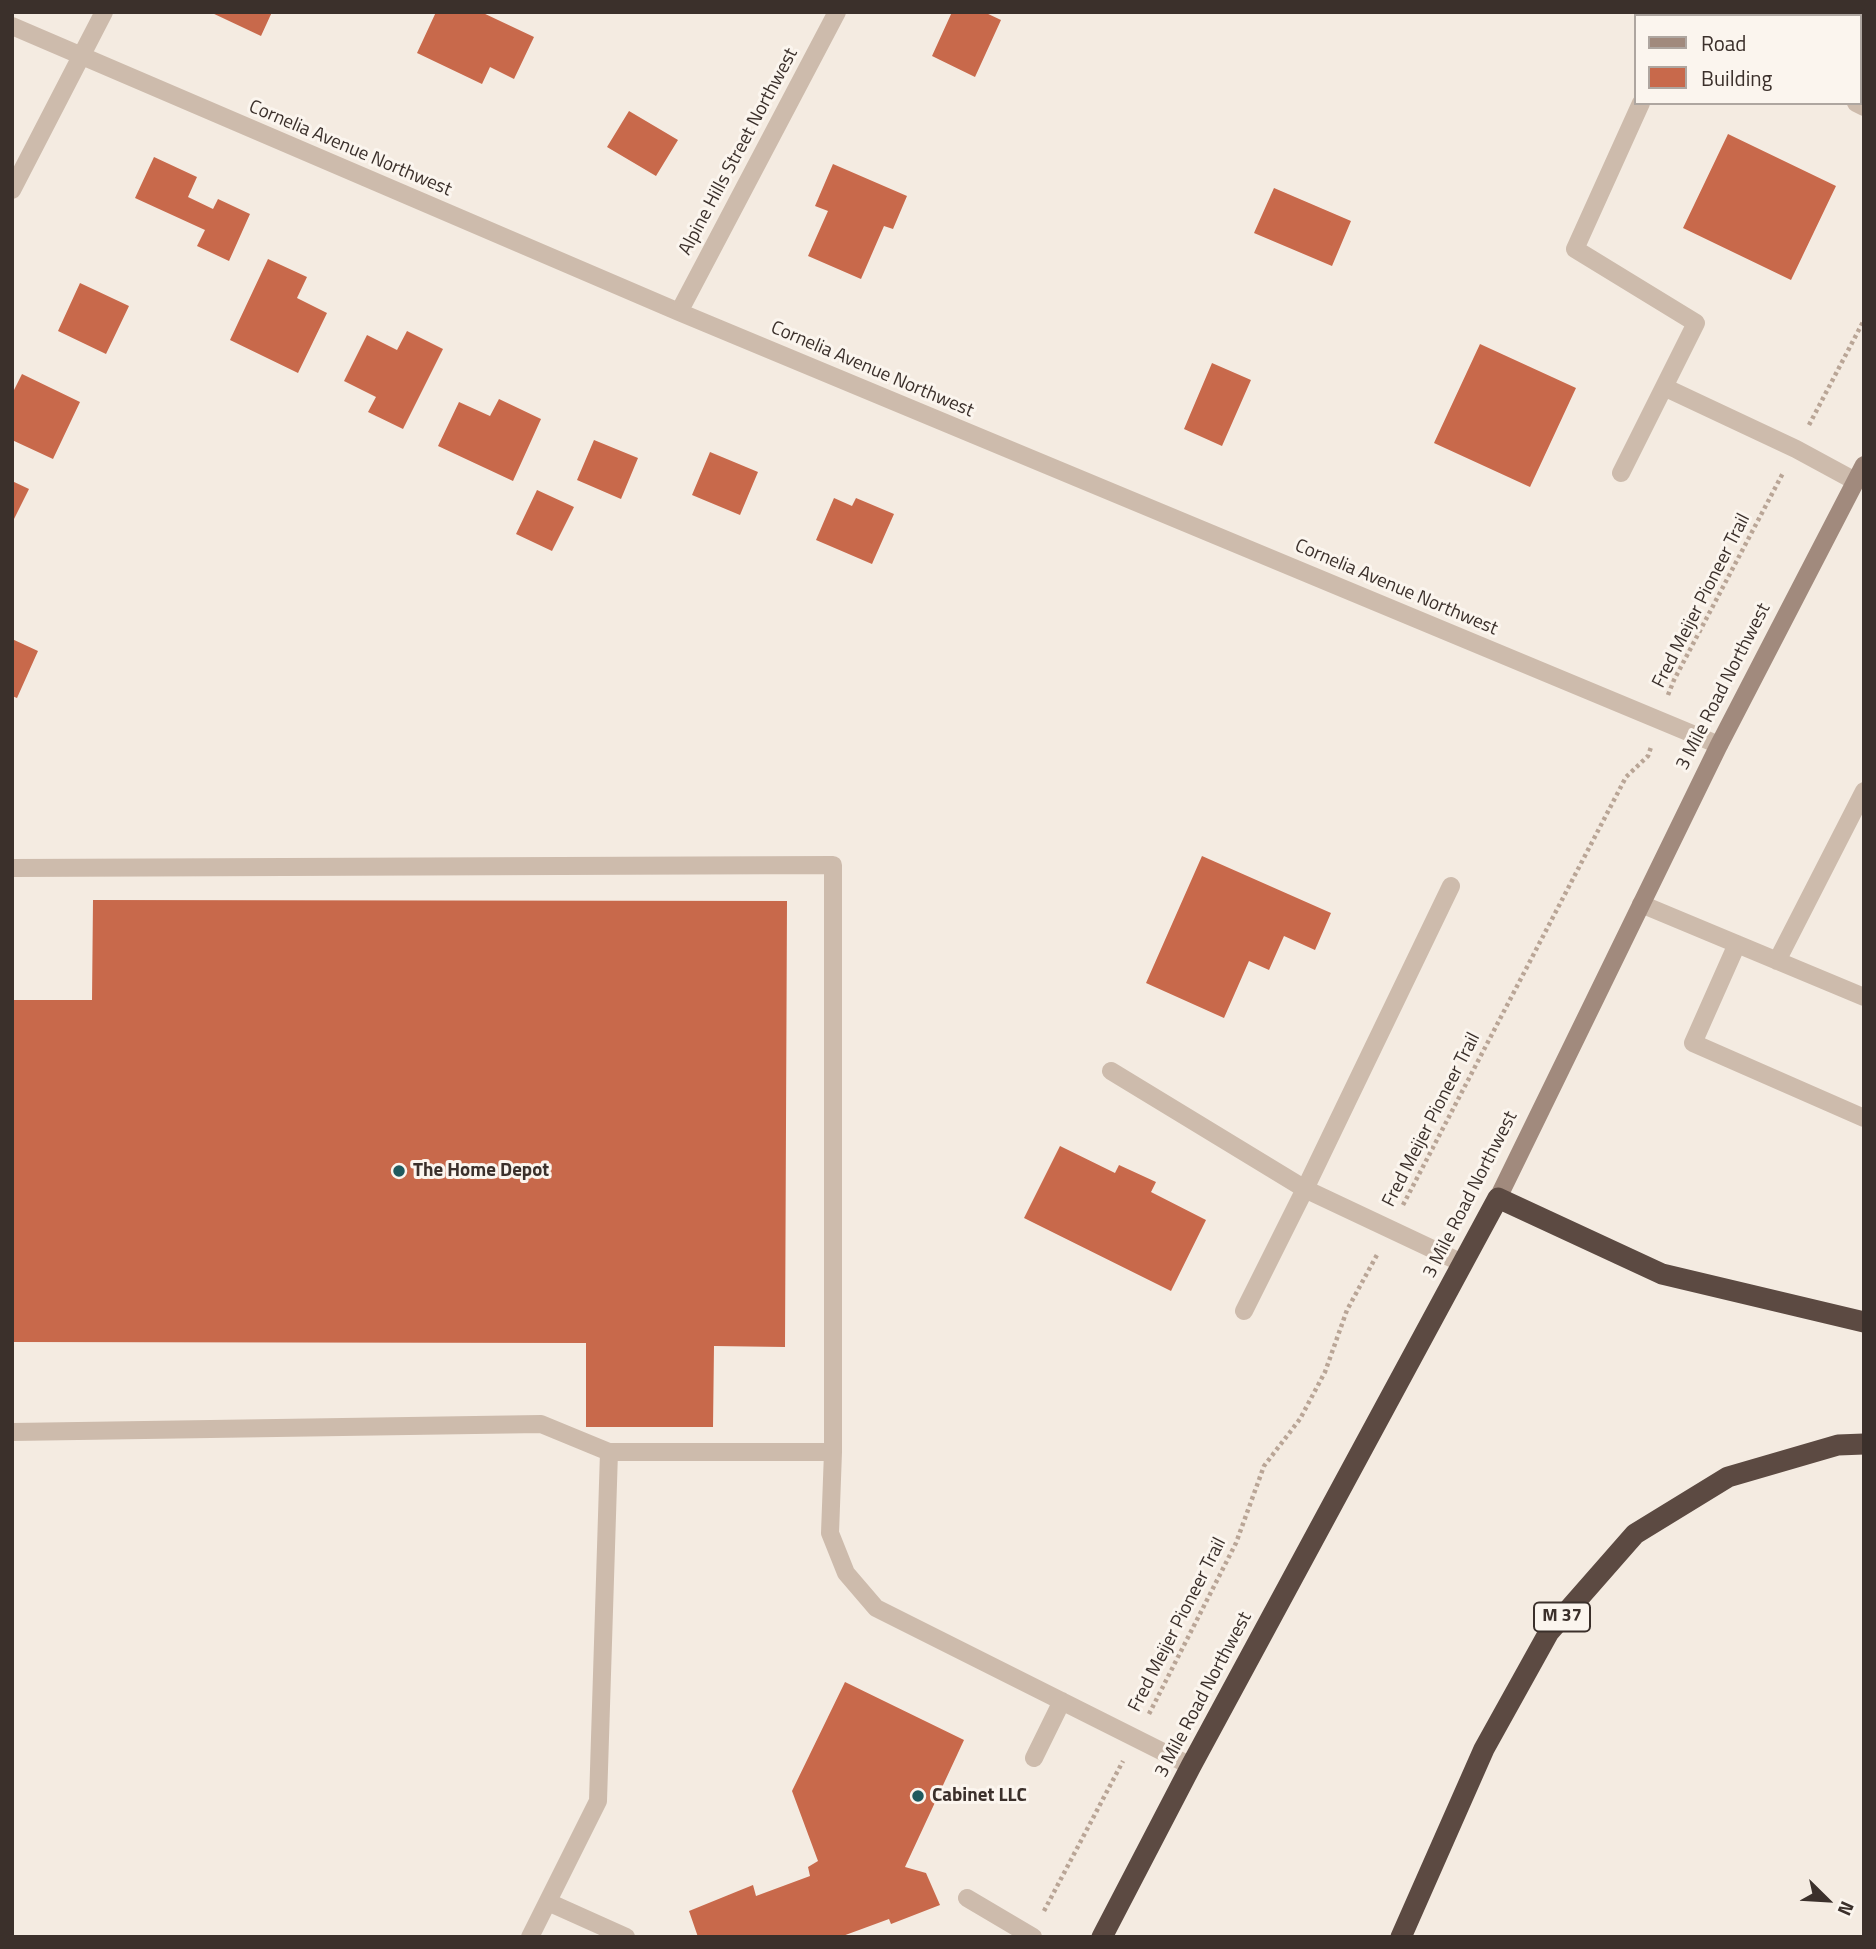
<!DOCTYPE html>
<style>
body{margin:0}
#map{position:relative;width:1876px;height:1949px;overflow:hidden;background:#f4ebe1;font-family:"Titillium Web",sans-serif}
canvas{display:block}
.frame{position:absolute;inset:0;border:14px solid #3b302b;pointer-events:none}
.legend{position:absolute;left:1634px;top:14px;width:228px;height:91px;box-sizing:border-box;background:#fbf5ee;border:2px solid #aea6a0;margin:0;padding:9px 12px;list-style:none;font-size:21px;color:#3b302b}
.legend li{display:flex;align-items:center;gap:14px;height:35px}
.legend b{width:35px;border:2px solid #aea6a0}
.north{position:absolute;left:1792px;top:1865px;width:70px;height:70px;-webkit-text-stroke:5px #fbf5ee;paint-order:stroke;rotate:114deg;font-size:19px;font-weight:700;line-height:28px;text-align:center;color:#3b302b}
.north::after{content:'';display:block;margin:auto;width:24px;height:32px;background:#3b302b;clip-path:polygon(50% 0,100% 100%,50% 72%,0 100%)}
</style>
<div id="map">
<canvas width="1876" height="1949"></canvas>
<div class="frame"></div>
<ul class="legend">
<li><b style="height:9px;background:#a18a7d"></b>Road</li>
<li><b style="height:19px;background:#c8694b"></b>Building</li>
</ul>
<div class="north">N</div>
</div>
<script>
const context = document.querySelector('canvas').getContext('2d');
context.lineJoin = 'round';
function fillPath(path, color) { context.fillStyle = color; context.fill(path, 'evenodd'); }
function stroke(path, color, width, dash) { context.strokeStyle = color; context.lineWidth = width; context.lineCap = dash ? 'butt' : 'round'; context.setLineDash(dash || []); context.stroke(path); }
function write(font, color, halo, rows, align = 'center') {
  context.font = font + ' "Titillium Web",sans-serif'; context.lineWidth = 6; context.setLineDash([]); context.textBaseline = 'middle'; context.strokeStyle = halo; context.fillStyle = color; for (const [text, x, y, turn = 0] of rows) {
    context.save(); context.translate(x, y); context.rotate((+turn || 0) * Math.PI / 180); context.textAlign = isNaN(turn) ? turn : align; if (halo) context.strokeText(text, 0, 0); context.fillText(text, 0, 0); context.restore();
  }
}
fillPath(new Path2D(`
 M 210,12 L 272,12 L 261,36 Z
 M 436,12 L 481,12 L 534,37 L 514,79 L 490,67 L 482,84 L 417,53 Z
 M 952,12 L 984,12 L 1001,20 L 975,77 L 932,56 Z
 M 629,111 L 678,140 L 656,176 L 607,147 Z
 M 1728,134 L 1836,186 L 1791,280 L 1683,228 Z
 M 154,157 L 197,177 L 188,197 L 213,209 L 218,199 L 250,214 L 229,261 L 197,246 L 205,230 L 135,198 Z
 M 833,164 L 907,196 L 893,229 L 884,226 L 861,279 L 808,256 L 828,211 L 815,206 Z
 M 1274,188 L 1351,221 L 1332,266 L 1254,233 Z
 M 268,259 L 307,277 L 297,298 L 327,313 L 298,373 L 230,340 Z
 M 80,283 L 129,306 L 106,354 L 58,331 Z
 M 407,331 L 443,349 L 403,429 L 368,412 L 376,397 L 344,381 L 367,335 L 397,350 Z
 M 1480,344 L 1576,388 L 1530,487 L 1434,443 Z
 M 1212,363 L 1251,380 L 1222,446 L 1184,429 Z
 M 22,374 L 80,402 L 53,459 L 12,440 L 12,394 Z
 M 499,399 L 541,419 L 513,481 L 438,446 L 459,402 L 490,416 Z
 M 594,440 L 638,458 L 621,499 L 577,480 Z
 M 710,452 L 758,472 L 740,515 L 692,495 Z
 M 12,481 L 29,489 L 12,523 Z
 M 537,490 L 574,507 L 552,551 L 516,534 Z
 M 834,498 L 852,506 L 856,498 L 894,514 L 872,564 L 816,540 Z
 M 12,639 L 38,651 L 17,698 L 12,696 Z
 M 1202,856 L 1331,913 L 1315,950 L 1284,936 L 1269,970 L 1249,961 L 1224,1018 L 1146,983 Z
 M 93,900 L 787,901 L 785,1347 L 714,1346 L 713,1427 L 586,1427 L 586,1343 L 12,1342 L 12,1000 L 92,1000 Z
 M 1060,1146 L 1115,1173 L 1119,1165 L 1156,1182 L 1151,1192 L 1206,1220 L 1171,1291 L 1024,1218 Z
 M 845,1682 L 964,1740 L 905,1867 L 926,1873 L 940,1905 L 891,1924 L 889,1919 L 840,1937 L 698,1937 L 689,1911 L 753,1885 L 756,1896 L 810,1876 L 808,1867 L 818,1861 L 792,1791 Z`), '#c8694b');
stroke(new Path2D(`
 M 1809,425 L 1864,320
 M 1668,695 L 1674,680 L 1783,473
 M 1403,1205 L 1626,777 L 1648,756 L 1651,747
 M 1149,1714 L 1236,1543 L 1264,1466 L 1300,1419 L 1325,1372 L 1347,1310 L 1378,1253
 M 1044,1911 L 1123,1761`), '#b9a596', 4.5, [3.5, 3.5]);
stroke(new Path2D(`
 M 1660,12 L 1667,16
 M 1856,103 L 1864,107
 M 1664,387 L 1796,449 L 1855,481
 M 1621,473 L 1696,323 L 1575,249 L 1641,103
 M 12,868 L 833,865 L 833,1452
 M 1641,904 L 1864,997
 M 1737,944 L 1693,1043 L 1864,1118
 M 1777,961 L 1864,791
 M 1111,1071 L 1305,1189 L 1462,1263
 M 1244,1311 L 1305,1189 L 1451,886
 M 12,1432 L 541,1424 L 609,1452
 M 1034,1758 L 1062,1701
 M 967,1898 L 1033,1937
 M 548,1902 L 626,1937
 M 530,1937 L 598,1801 L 609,1452 L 833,1452 L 830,1533 L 846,1573 L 876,1608 L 1191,1766`), '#cdbbac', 18);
stroke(new Path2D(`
 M 12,26 L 679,312 L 1719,745
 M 12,190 L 104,12
 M 679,312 L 837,12`), '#cdbbac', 18);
stroke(new Path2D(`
 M 1498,1198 L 1719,745 L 1864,465`), '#a18a7d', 18);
stroke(new Path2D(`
 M 1102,1937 L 1191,1766 L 1498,1198 L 1662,1274 L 1864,1322
 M 1401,1937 L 1484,1749 L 1549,1632 L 1635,1534 L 1728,1477 L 1838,1445 L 1864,1444`), '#5c4a42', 21);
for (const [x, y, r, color] of [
 [399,1171,7,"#1f5a5e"],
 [918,1796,7,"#1f5a5e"]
]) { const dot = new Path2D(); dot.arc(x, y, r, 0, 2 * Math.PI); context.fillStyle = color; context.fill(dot); stroke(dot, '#fbf5ee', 2.5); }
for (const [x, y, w] of [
 [1562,1617,56]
]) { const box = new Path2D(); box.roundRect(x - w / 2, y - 14.5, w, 29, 5); context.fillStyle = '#fbf5ee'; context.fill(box); stroke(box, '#3b302b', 2); }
write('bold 18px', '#3b302b', null, [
 ["M 37",1562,1617]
]);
write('19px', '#3b302b', '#fbf5ee', [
 ["Cornelia Avenue Northwest",350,149,23],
 ["Alpine Hills Street Northwest",739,152,-62],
 ["Cornelia Avenue Northwest",872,370,23],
 ["Cornelia Avenue Northwest",1396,588,23],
 ["Fred Meijer Pioneer Trail",1702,601,-63],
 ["3 Mile Road Northwest",1724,687,-63],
 ["Fred Meijer Pioneer Trail",1432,1120,-63],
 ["3 Mile Road Northwest",1471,1195,-63],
 ["Fred Meijer Pioneer Trail",1178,1625,-63],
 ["3 Mile Road Northwest",1204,1695,-62]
]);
write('bold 19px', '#3b302b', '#fbf5ee', [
 ["The Home Depot",413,1171],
 ["Cabinet LLC",932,1796]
], 'left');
</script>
